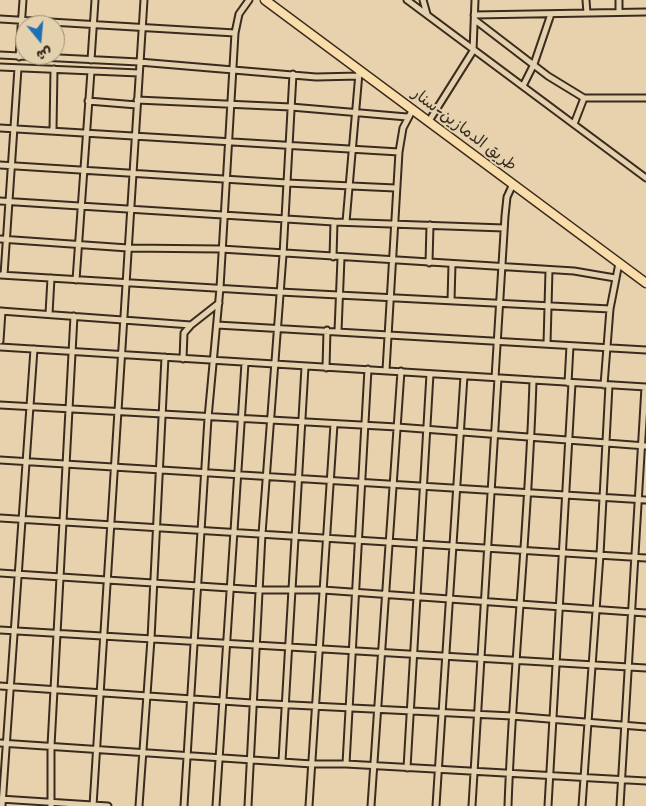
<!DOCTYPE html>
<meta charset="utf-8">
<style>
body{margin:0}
#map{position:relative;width:646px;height:806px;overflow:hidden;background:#e8d1ad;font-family:Sriracha,"Playpen Sans Arabic",sans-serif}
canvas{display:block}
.north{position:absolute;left:15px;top:15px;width:50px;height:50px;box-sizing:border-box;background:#e4d2af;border:1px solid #a08f75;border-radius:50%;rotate:163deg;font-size:14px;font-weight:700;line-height:20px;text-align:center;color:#3b2a1e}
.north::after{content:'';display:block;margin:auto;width:18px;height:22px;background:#1f6fb2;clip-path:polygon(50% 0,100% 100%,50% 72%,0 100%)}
</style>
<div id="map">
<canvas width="646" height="806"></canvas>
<div class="north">ش</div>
</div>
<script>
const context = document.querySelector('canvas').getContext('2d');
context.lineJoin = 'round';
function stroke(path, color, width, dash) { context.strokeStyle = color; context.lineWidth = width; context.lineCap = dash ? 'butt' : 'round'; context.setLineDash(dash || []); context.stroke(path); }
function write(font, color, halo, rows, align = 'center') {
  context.font = font + ' Sriracha,"Playpen Sans Arabic",sans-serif'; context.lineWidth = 4; context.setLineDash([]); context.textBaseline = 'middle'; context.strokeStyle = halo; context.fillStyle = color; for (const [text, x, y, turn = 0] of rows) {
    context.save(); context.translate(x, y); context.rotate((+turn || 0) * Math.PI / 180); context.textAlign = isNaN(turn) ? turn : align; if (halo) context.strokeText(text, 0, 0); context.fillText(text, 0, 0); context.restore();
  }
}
const minor = new Path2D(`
 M 407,0 L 646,178
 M 423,0 L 427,14
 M 586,0 L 587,13
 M 619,12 L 619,0
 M 474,15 L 646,12
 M 0,19 L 235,33
 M 475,20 L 548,76 L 584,98 L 646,98
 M 0,55 L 139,62 L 316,77 L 359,76
 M 19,57 L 23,0
 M 91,60 L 95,0
 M 0,67 L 139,73
 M 523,86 L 534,64 L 551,14
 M 137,100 L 291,107 L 407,117
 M 88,101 L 137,105
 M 429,121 L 473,51 L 475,0
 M 574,124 L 584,98
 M 0,128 L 399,152
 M 53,130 L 54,69
 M 0,165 L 287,183 L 395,188
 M 0,201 L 334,222 L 504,228
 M 346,222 L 359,73
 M 0,239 L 128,248 L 221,249 L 574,271 L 615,278
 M 333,257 L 334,222
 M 429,263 L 430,225
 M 0,275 L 280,292 L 610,309
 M 4,275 L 18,68
 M 76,280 L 91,71
 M 451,301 L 452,264
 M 0,311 L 191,325
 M 49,314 L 51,278
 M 217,325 L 646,350
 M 338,331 L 341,258
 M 0,341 L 2,311
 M 547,344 L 549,270
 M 0,347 L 646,387
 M 183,359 L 184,333 L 191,325 L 219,303
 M 326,368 L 327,330
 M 386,370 L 399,152 L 403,128 L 413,109
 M 495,378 L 505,216 L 507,197 L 513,184
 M 568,383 L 570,346
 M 604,385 L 610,309 L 619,263
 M 0,405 L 397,427 L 646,446
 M 0,460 L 646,500
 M 0,518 L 646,558
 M 0,573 L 260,590 L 323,590 L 646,613
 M 0,630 L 646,668
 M 0,686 L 252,703 L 512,716 L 646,727
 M 0,743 L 312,764 L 346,764 L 646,781
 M 282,761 L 305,367
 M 346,764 L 368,369
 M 407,768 L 430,374
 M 0,799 L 108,806
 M 2,806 L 34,349
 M 51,806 L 51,746 L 74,316
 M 93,806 L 144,0
 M 139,806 L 151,639 L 165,357
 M 184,806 L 208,418 L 220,288 L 235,33 L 239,14 L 249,0
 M 216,806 L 245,363
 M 248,806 L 262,534 L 283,255 L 293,74
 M 309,806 L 334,424
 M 371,806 L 401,371
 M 436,806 L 464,376
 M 472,806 L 498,378
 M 508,806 C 513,664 529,522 533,380
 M 548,806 L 572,383
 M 582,806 L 600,555 L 609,385
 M 620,806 L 645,387`);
const highway = new Path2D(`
 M 265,0 L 646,283`);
stroke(minor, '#3b2a1e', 9);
stroke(highway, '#3b2a1e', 11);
stroke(minor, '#e4d2af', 5);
stroke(highway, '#f9deab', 8);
write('16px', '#3b2a1e', '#e4d2af', [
 ["طريق الدمازين-سنار",464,130,37]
]);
</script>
